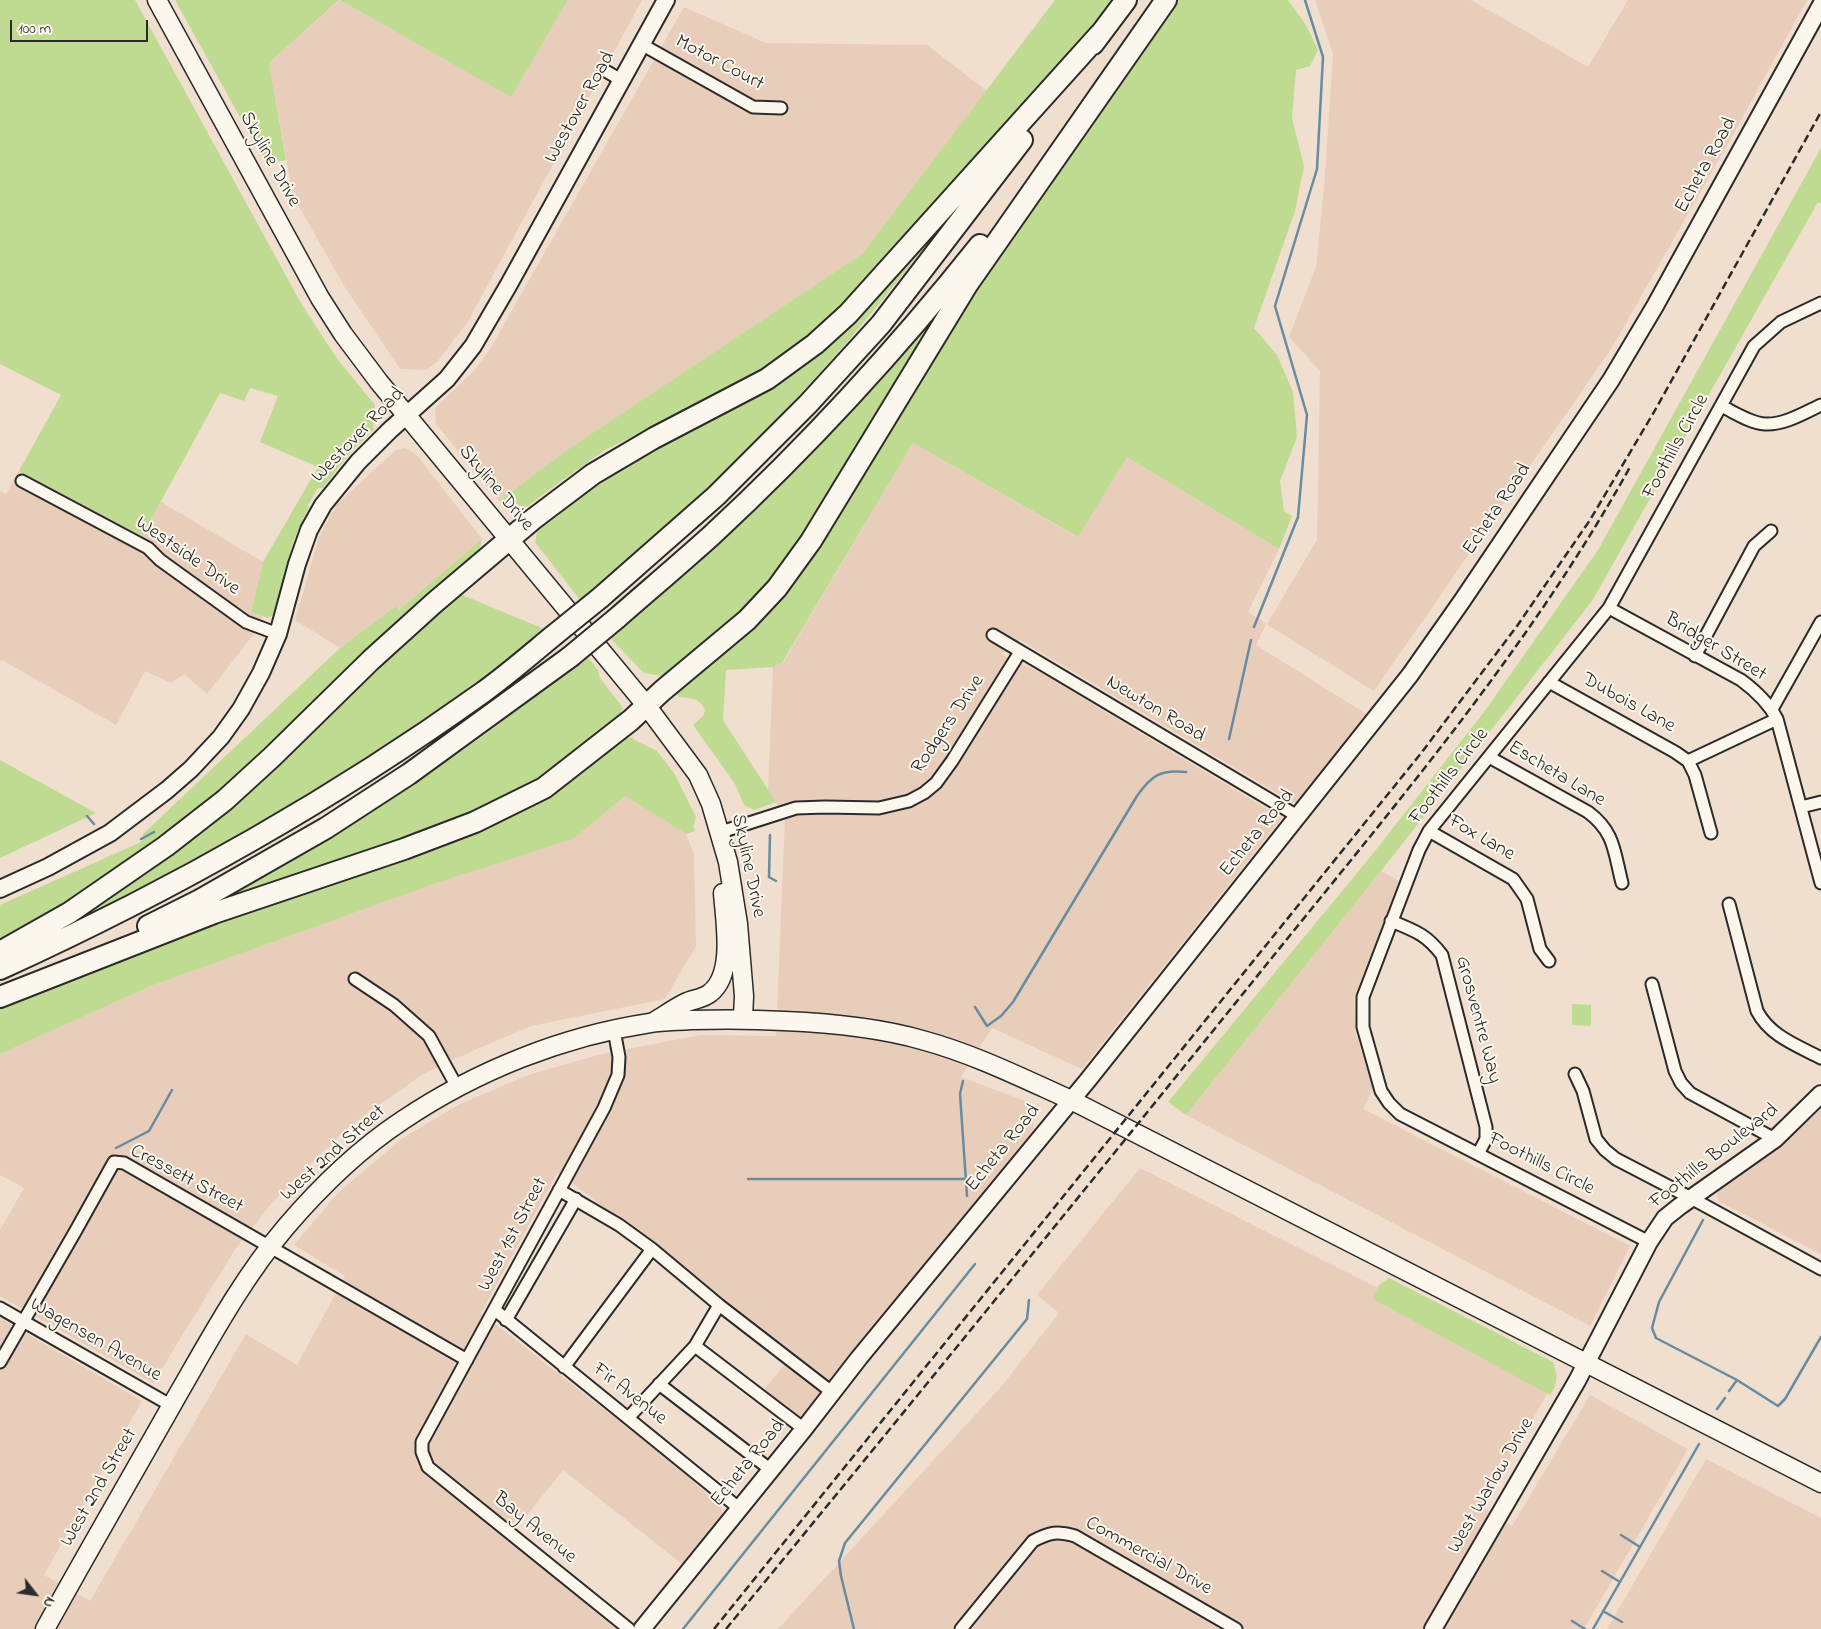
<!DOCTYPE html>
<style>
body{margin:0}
#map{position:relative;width:1821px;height:1629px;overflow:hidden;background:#f0decf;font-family:"Indie Flower",sans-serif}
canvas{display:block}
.north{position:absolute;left:10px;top:1569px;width:50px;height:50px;-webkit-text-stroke:4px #fbf7ec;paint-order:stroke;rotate:120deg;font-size:14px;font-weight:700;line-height:20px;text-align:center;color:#2b2b2b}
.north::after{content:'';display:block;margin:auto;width:18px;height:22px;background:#2b2b2b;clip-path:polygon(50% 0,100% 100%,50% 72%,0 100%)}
.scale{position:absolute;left:10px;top:20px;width:138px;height:22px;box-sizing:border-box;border:2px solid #2b2b2b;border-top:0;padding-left:6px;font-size:15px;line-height:18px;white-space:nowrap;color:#2b2b2b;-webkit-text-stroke:4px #fbf7ec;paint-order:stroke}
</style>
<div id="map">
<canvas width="1821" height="1629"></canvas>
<div class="north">N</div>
<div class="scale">100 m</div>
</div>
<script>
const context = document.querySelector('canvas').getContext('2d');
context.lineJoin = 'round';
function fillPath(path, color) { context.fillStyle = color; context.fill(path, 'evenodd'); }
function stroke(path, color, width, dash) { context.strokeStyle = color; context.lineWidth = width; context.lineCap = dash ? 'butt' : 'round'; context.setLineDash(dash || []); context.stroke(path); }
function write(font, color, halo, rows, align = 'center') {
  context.font = font + ' "Indie Flower",sans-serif'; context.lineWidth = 4; context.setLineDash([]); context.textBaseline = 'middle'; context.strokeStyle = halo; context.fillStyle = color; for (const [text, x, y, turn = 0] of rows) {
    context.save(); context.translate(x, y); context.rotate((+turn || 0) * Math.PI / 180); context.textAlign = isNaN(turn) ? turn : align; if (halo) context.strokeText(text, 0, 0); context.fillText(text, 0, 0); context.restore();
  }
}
fillPath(new Path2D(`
 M 340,0 L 511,96 L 568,0 L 642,0 L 467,323 L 437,362 L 426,370 L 400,369 L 344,286 L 293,196 L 269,63 Z
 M 1315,0 L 1471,0 L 1588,67 L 1628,0 L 1807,0 L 1726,147 L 1611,349 L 1374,691 L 1266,624 L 1256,645 L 1368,715 L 1297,805 L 1020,640 L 1001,654 L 1041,673 L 1282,818 L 1082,1069 L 992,1028 L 961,1077 L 1027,1102 L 1032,1116 L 1034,1130 L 801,1421 L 762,1392 L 792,1355 L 575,1185 L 557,1173 L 481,1313 L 678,1467 L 722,1508 L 722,1516 L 682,1564 L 563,1470 L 508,1539 L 616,1629 L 0,1629 L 0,1318 L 142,1401 L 44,1575 L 90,1601 L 246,1334 L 297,1365 L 345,1276 L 294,1245 L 338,1193 L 400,1140 L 458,1105 L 528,1075 L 598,1055 L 700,1035 L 776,1036 L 785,817 L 768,790 L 773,667 L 783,663 L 913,443 L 1077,537 L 1127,457 L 1279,549 L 1248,612 L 1267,624 L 1317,540 L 1320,371 L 1289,337 L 1316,267 L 1324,188 L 1333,54 Z
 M 684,7 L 766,43 L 927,45 L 987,91 L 863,253 L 567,450 L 499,501 L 436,424 L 435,408 L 474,371 L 490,349 Z
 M 405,448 L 416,454 L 482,539 L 399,610 L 396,606 L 340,648 L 295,620 L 319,537 L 337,504 L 396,450 Z
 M 19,471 L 142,536 L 161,502 L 263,562 L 251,611 L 262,616 L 253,635 L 207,694 L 184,674 L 171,683 L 145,671 L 116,725 L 2,660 L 0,663 L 0,491 L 6,494 Z
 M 625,796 L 686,834 L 694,854 L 696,946 L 665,999 L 531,1026 L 477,1049 L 423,1074 L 346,1129 L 270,1205 L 236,1248 L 153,1383 L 0,1296 L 0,1230 L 24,1188 L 0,1175 L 0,1054 L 151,986 L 437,883 L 572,839 Z
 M 1381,871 L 1399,881 L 1354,998 L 1356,1033 L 1373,1089 L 1363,1109 L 1630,1246 L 1590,1326 L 1186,1115 Z
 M 1821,1109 L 1821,1254 L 1718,1201 L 1717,1192 L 1777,1150 Z
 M 1140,1168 L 1400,1299 L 1553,1384 L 1482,1507 L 1512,1526 L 1590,1395 L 1688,1449 L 1584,1629 L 778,1629 L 1001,1387 L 1059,1313 L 1037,1295 Z
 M 1706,1459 L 1821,1518 L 1821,1629 L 1607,1629 Z`), '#e9cdbb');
fillPath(new Path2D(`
 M 0,0 L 135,0 L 302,305 L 338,360 L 375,405 L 373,427 L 374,429 L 349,454 L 323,488 L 318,488 L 308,505 L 309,507 L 294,539 L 275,614 L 268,618 L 251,612 L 263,562 L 318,467 L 260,442 L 278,396 L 250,388 L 244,401 L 220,393 L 142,536 L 19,471 L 61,395 L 0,364 Z
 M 175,0 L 339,0 L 269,63 L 286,160 L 266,164 Z
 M 340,0 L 568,0 L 511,97 Z
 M 1055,0 L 1112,0 L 1071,55 L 841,312 L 772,367 L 605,450 L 546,492 L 527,507 L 499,501 L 567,450 L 863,253 Z
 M 1176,0 L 1288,0 L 1306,25 L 1318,50 L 1310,66 L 1296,70 L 1292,118 L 1304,166 L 1295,211 L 1254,328 L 1277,355 L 1293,392 L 1297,437 L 1280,481 L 1284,511 L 1292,516 L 1279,549 L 1127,457 L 1078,537 L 913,443 L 782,663 L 773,667 L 726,670 L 723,720 L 776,802 L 754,810 L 744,805 L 735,784 L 693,725 L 703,716 L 705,710 C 700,698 690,698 679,697 L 674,690 L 781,590 L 968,289 Z
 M 1821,148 L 1821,204 L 1818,202 L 1592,601 L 1381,871 L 1186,1115 L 1168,1102 L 1371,856 L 1484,712 L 1598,550 Z
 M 946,220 C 911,264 877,308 840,350 C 761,440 674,525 580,600 L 535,542 L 538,526 L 547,524 L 560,515 L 563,506 L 588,486 L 764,387 Z
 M 931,318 L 934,320 C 908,364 882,407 856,451 C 805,536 751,625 663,676 L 644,673 L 609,637 C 647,605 688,573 724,539 C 797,468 866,395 931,318 Z
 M 482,539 L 479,552 L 414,606 L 224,793 L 77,899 L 0,943 L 0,905 L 141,842 L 144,833 L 340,648 L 396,606 L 399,610 Z
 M 460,594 L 544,629 C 517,650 490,672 463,692 C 337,783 203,859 64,926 L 428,617 Z
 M 587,656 L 598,670 L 600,678 L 623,708 L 621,712 L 623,715 L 598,731 L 554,773 L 465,820 L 232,898 L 242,888 L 310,851 L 426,776 L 483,736 Z
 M 633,737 L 633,739 L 657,751 L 674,773 L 696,817 L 693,827 L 695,831 L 686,834 L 625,796 L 573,839 L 437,883 L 151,986 L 0,1054 L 0,1008 L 125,953 L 367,866 L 621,740 Z
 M 0,760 L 96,813 L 0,858 Z
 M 1572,1004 L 1591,1005 L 1591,1026 L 1572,1025 Z
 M 1389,1278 L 1553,1362 C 1558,1374 1558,1385 1550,1395 L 1373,1299 L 1379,1285 Z`), '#bfdb92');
stroke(new Path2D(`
 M 1254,627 L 1298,517 L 1307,415 L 1275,306 L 1317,169 L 1323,57 L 1305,0
 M 1229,739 L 1251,640
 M 87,816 L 94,824
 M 770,835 L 769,877 L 776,881
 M 141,839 L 154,832
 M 975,1007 L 987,1026 L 1001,1016 L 1013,1002 L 1137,796 C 1151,776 1160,769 1186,772
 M 963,1081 L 960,1094 L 967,1196
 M 116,1148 L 149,1131 L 172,1090
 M 748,1179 L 966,1179
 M 1703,1220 L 1659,1302 L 1652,1328 L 1656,1338 L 1737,1380 L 1729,1391
 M 1737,1380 L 1778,1406 L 1785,1399 L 1821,1337
 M 1717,1409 L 1725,1398
 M 1621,1535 L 1640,1547
 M 1602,1571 L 1620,1582
 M 1603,1611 L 1622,1622
 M 1572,1621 L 1585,1629
 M 683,1629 L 975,1264
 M 854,1629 L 841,1576 L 839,1561 L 845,1543 L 1027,1319 L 1029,1300
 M 1593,1629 L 1699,1444`), '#678ca1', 2.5);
const street = new Path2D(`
 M 641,44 L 753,107 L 781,108
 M 604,70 L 621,80
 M 1721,406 C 1734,412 1750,423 1765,424 C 1784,425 1804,413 1821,405
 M 22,481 L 148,548 L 160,560 L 246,622 L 278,634
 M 1609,608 L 1741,680 C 1756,691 1768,702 1777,719 L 1821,883
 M 993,635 L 1299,817
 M 1695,656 L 1754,546 L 1771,531
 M 1549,682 L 1675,752 L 1688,761 L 1695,775 L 1711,833
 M 1772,709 L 1821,622
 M 1489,757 L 1588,812 C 1615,832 1614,852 1622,883
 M 1688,761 L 1777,719
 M 1801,807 L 1821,802
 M 1429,831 L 1513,879 L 1527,899 L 1540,949 L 1549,961
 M 721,832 L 796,808 L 825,807 L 879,808 L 909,801 L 924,793 L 936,783 L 952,761 L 1020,652
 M 1729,904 L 1757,1011 C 1770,1036 1796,1045 1821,1058
 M 1391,921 C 1415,931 1426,934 1442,955 L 1486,1127 L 1486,1139 L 1478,1154
 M 355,979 L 394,1005 L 429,1036 L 457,1087
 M 1652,984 L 1675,1071 L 1681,1083 L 1690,1093 L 1775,1139
 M 614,1030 L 619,1057 L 618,1075 L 604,1108 L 422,1442 L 422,1452 L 428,1467 L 629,1629
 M 1575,1074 L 1583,1091 L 1596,1139 L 1605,1150 L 1616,1159 L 1691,1198 L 1821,1269
 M 559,1190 L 619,1225 L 652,1249 L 719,1305 L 833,1393
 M 1649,1242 L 1400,1114 L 1389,1103 L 1381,1091 L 1363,1027 L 1363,997 L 1419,850 L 1429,831 L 1609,608 L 1754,346 L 1781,322 L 1821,303
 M 0,1308 L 172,1406
 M 495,1310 L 740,1509
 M 506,1320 L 576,1199
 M 695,1346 L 804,1429
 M 0,1362 L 75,1232 L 114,1162 L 124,1163 L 467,1360
 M 564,1367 L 652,1249
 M 659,1384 L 771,1470
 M 628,1418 L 695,1346 L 719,1305
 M 961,1629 L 1033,1541 C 1050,1532 1057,1531 1075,1536 L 1236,1629`);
const secondary = new Path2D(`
 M 0,889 L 48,867 L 110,833 L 167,790 L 191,769 L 221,737 L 241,709 L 261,673 L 278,634 L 297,564 L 309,530 L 323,505 L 358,462 L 390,430 L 447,379 L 473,346 L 508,286 L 666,0
 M 642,1629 L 804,1429 L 859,1358 L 1088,1080 L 1410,675 L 1462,601 L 1611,380 L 1655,306 L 1821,5
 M 1433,1629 L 1577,1381 L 1649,1242 L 1665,1218 L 1680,1206 L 1775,1139 L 1821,1094`);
const primary = new Path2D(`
 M 157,0 L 320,298 L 343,334 L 379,382 L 646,705 L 698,775 L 711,804 L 728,862 L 738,924 L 744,996 L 743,1018
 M 655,1021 C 665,1015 675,1008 685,1003 C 693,999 703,999 710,993 C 735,974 725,921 723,893
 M 45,1629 C 88,1551 133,1474 177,1396 C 210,1339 242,1279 285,1228 C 319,1188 359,1149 403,1120 C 476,1071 563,1036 650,1023 C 663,1021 677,1021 690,1020 C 722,1019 752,1019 784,1021 C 830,1023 877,1027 922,1040 C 974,1054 1022,1078 1071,1100 L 1821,1483`);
const highway = new Path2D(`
 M 1093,44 L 1126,0
 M 600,598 L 716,496 L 808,404 L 881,324 L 1022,140
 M 617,618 C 649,590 681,563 712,535 C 808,446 898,348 980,245
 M 148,926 L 200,900 L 326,828 L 409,774 L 570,657
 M 0,952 L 69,913 L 166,846 L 225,800 L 272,757 L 371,660 L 434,603 L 532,520 L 593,474 L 654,438 L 767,379 L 815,344 L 848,314 L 1100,34
 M 0,969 C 169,892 331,801 482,693 C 507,675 530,655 553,636
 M 0,997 L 214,913 L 404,849 L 475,822 L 544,788 L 631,720 L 662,691 L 747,620 L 777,588 L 811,541 L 967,285 L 1166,0`);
stroke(street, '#2b2b2b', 15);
stroke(secondary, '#2b2b2b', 20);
stroke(primary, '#2b2b2b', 21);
stroke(highway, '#2b2b2b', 24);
stroke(street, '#fbf7ec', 11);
stroke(secondary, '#fbf7ec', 16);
stroke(primary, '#fbf7ec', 18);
stroke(highway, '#fbf7ec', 20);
stroke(new Path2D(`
 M 714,1629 L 1422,752 L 1517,626 L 1590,520 L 1654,412 L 1821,112
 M 726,1629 C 903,1414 1079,1197 1254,980 C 1387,814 1527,653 1630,467`), '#2b2b2b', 2.5, [8, 4]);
const highwayBridge = new Path2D(`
 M 553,636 L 600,598
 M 570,657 L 617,618`);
stroke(highwayBridge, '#2b2b2b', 24, []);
stroke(highwayBridge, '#fbf7ec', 20);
write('20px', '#2b2b2b', '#fbf7ec', [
 ["Motor Court",719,64,28],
 ["Westover Road",581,108,-61],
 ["Skyline Drive",269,160,61],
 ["Echeta Road",1707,166,-61],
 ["Westover Road",359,436,-46],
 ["Foothills Circle",1677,447,-61],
 ["Skyline Drive",495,489,50],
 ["Echeta Road",1498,510,-56],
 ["Westside Drive",187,557,35],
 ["Bridger Street",1715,648,31],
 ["Dubois Lane",1628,704,29],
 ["Newton Road",1155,710,31],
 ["Rodgers Drive",949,725,-56],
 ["Escheta Lane",1556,775,31],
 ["Foothills Circle",1450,777,-52],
 ["Echeta Road",1258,834,-51],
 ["Fox Lane",1481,839,30],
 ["Skyline Drive",747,866,78],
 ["Grosventre Way",1477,1020,75],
 ["Echeta Road",1004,1149,-51],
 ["West 2nd Street",334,1154,-42],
 ["Foothills Boulevard",1715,1157,-38],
 ["Foothills Circle",1541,1165,27],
 ["Cressett Street",186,1180,28],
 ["West 1st Street",514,1235,-62],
 ["Wagensen Avenue",95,1341,30],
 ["Fir Avenue",629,1395,38],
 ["Echeta Road",749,1464,-51],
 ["West Warlow Drive",1492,1486,-60],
 ["West 2nd Street",100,1488,-60],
 ["Bay Avenue",534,1529,39],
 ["Commercial Drive",1148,1557,29]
]);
</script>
